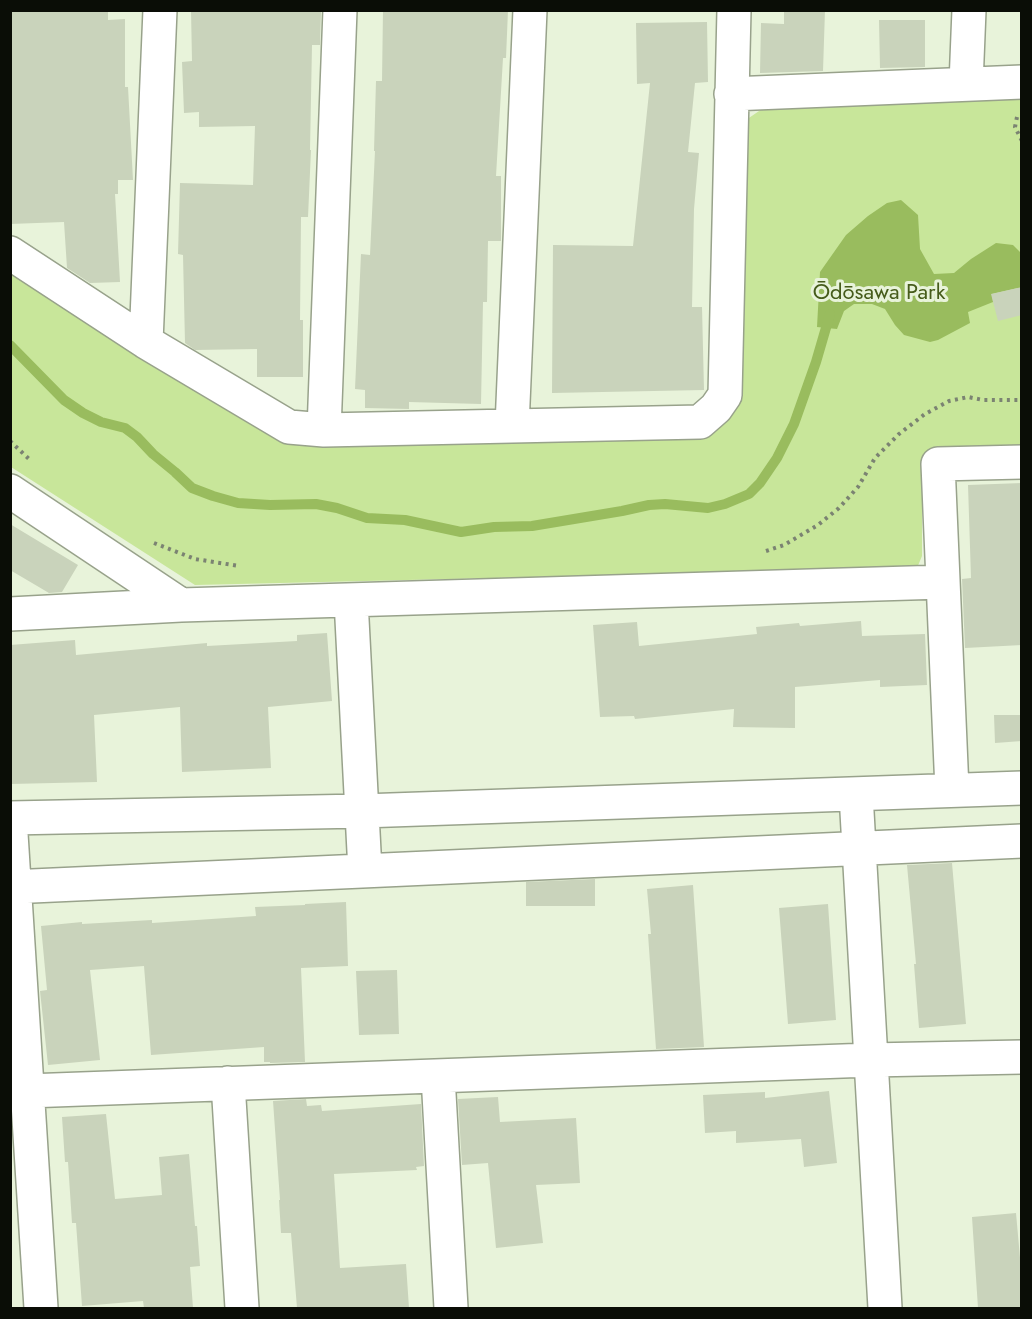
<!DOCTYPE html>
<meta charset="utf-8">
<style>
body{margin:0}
#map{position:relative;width:1032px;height:1319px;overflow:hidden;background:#e8f3da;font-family:Jost,sans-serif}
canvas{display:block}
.frame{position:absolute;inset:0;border:12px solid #0a0d06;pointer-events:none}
</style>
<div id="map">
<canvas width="1032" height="1319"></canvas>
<div class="frame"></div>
</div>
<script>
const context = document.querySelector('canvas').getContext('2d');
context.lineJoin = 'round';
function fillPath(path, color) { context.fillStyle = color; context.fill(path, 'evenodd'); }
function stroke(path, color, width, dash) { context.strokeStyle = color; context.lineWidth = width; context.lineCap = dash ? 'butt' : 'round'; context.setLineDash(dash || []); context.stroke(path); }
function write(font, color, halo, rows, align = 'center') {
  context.font = font + ' Jost,sans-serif'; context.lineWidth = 6; context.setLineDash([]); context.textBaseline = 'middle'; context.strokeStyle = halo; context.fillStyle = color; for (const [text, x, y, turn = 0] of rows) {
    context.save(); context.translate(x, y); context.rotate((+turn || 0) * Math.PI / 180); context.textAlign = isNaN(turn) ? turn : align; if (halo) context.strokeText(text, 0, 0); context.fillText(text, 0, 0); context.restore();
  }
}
fillPath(new Path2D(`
 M 1021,97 L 1021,447 L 932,449 L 922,456 L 922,556 L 917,568 L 195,585 L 11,467 L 10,270 L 287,439 L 714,430 L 743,122 L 762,109 Z`), '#c8e69a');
fillPath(new Path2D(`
 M 901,200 L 918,215 L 920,249 L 934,274 L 954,273 L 971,259 L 996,243 L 1013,245 L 1021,253 L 1021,301 L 1018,288 L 992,294 L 993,302 L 968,312 L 970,323 L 938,340 L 930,342 L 904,335 L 895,325 L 885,309 L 872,304 L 854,304 L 844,311 L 837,329 L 817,327 L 820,272 L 846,235 L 868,216 L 887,203 Z`), '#99bc5e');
stroke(new Path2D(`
 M 10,345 L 64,400 L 83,413 L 101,422 L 125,428 L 137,437 L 153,454 L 175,472 L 192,488 L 213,496 L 238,503 L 270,505 L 316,504 L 337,508 L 367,518 L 405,520 L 461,532 L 494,527 L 532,526 L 622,511 L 649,505 L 665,504 L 708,508 L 725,504 L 749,494 L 760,483 L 777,458 L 794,424 L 816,362 L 830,314`), '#99bc5e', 10);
fillPath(new Path2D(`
 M 10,10 L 108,10 L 108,20 L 125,19 L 125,87 L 128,87 L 133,180 L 118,180 L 118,194 L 115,194 L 120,282 L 90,283 L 67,268 L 64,222 L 10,224 Z
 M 191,10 L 321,10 L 320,45 L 312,45 L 310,150 L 311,150 L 308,217 L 301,217 L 300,320 L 303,320 L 303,377 L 257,377 L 257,349 L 195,350 L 185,343 L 183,255 L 178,254 L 180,183 L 253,185 L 255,126 L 199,127 L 199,112 L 184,113 L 182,62 L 192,61 Z
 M 383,10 L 508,10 L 506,58 L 503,58 L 496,176 L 501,176 L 501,241 L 488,241 L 487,302 L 483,302 L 481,404 L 409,402 L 409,409 L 365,408 L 365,390 L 355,389 L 361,254 L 370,255 L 375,151 L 374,151 L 376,81 L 382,81 Z
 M 784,10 L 825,10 L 823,71 L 760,73 L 761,23 L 784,24 Z
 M 879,20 L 925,20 L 925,67 L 880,68 Z
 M 707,22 L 708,82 L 695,83 L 688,152 L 699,153 L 694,209 L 692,307 L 702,307 L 704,390 L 552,393 L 553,245 L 633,246 L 650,83 L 637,84 L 636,23 Z
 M 1022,287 L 1022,315 L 998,321 L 991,294 Z
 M 1022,483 L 1022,645 L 965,648 L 962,579 L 971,578 L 968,485 Z
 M 10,524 L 78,565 L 62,592 L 49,593 L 10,570 Z
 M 861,621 L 862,636 L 925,634 L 927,685 L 880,687 L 880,680 L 795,687 L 795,728 L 733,727 L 734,709 L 635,719 L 634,716 L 600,717 L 593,625 L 637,622 L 639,646 L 757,634 L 756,627 L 799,623 L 800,626 Z
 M 327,633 L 332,701 L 268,707 L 271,768 L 182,772 L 180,707 L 94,715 L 97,782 L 10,784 L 10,645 L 75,640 L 76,655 L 207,643 L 207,646 L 297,641 L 297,635 Z
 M 994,715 L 1022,715 L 1022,741 L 995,743 Z
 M 952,863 L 966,1024 L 919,1028 L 914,964 L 916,964 L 907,865 Z
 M 595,879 L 595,906 L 526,906 L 526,882 Z
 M 693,885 L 704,1047 L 656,1049 L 648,934 L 651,934 L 647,889 Z
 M 346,902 L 348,966 L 301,968 L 305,1062 L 270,1063 L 270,1062 L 264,1062 L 264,1047 L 151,1055 L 144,966 L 90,970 L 100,1060 L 48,1065 L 40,991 L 47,990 L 41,926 L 82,922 L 82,924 L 152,920 L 152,923 L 256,916 L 255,907 L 305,905 L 305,904 Z
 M 828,904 L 836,1020 L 788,1024 L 779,908 Z
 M 397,970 L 399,1034 L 359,1035 L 356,971 Z
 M 829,1091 L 837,1163 L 804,1167 L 801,1139 L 736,1143 L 736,1131 L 705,1133 L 703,1095 L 765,1092 L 765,1098 Z
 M 498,1097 L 500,1122 L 576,1118 L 580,1183 L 536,1185 L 543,1243 L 496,1248 L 488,1163 L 462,1165 L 458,1099 Z
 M 306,1099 L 307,1106 L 321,1105 L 322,1111 L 421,1104 L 424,1166 L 416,1167 L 417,1170 L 334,1174 L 340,1268 L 406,1264 L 409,1308 L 297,1308 L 291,1233 L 281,1233 L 279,1200 L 280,1200 L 273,1101 Z
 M 106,1114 L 115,1199 L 162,1195 L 159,1157 L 189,1154 L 195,1226 L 197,1226 L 200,1266 L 190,1267 L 193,1308 L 144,1308 L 143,1301 L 82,1306 L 76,1223 L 72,1223 L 68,1162 L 65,1162 L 62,1117 Z
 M 1016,1213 L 1022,1280 L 1022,1308 L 978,1308 L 972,1217 Z`), '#c9d3bb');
const minor = new Path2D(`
 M 966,84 L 969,10
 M 731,94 L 1022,82
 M 10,253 L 146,342 L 289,427 L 324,430 L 700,422 L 716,408 L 725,395 L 734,10
 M 146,342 L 160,10
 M 512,426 L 530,10
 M 324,430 L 340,10
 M 10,491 L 181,605 L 943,582
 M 351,600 L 365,871
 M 10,614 L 181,605
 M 952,790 L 938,464 L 1022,462
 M 856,794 L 885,1308
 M 10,887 L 1022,841
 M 438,1076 L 451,1308
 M 228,1083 L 242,1308
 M 27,1091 L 870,1060 L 1022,1057
 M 41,1308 L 10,818 L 362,811 L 1022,788`);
stroke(minor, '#98a28b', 36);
stroke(new Path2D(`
 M 1017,117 L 1015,127 L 1022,141
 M 10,441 L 29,459
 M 154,543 L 195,559 L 239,566
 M 766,551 L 784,545 L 818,525 L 839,508 L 858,487 L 875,458 L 899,434 L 925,414 L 949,401 L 968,397 L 983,400 L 1022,400`), '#7b8372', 4, [3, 4.5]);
stroke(minor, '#fff', 33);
write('22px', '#465c1b', '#e8f3da', [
 ["Ōdōsawa Park",879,294]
]);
</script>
